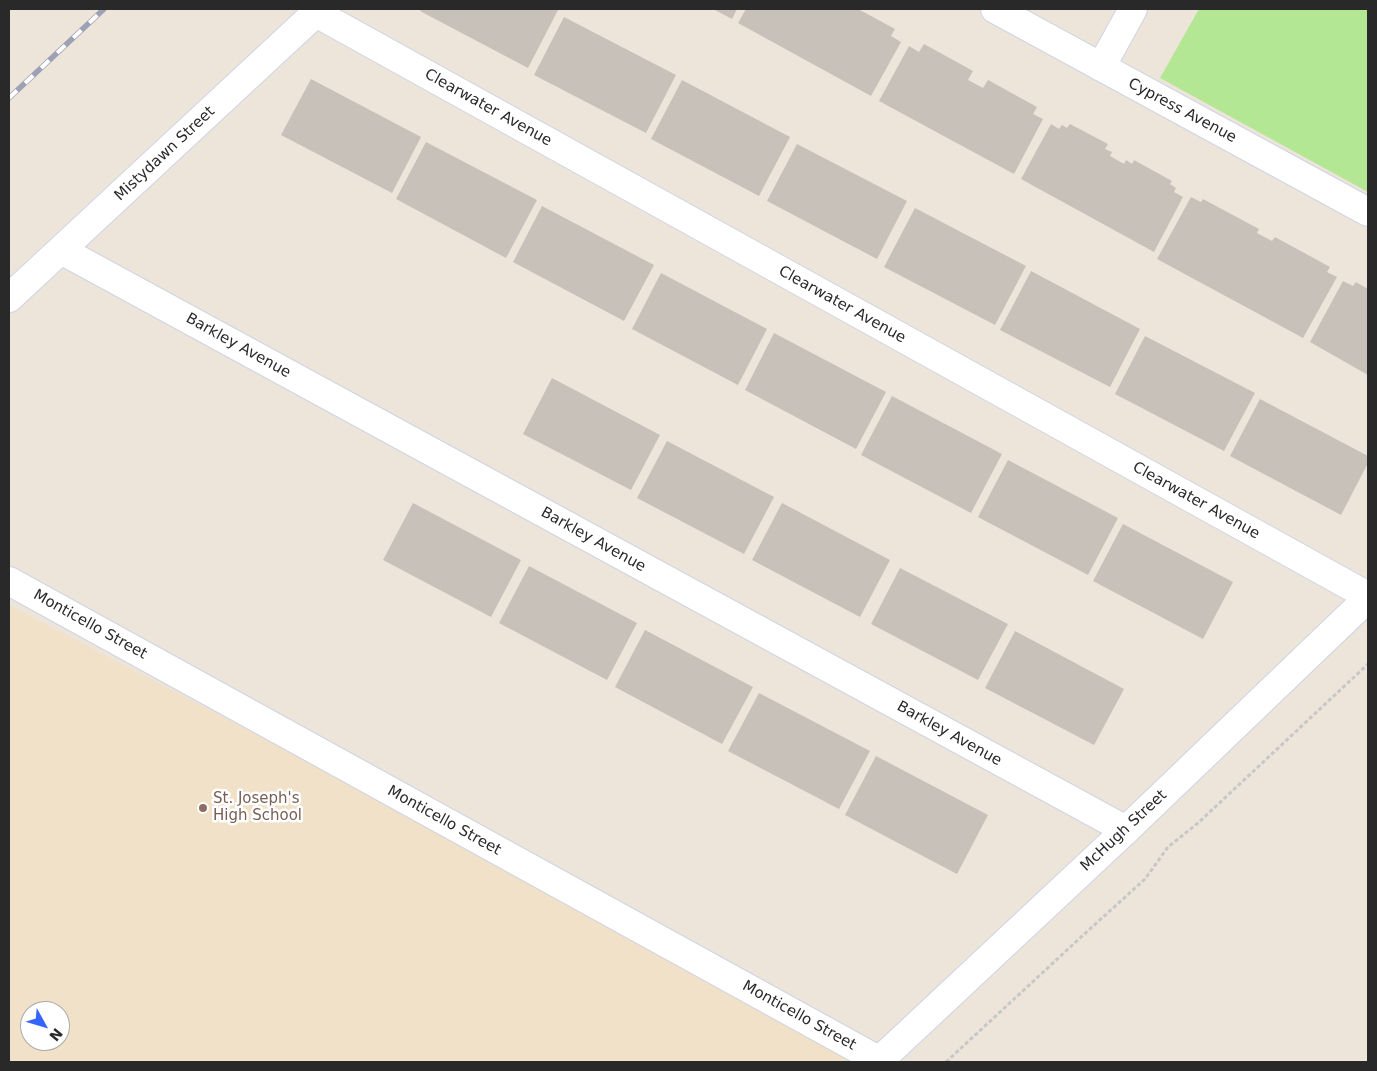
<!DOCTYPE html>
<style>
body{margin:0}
#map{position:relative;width:1377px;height:1071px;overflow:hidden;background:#ede4da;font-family:"DejaVu Sans",sans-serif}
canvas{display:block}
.frame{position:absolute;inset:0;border:10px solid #292929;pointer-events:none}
.north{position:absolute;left:20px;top:1001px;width:50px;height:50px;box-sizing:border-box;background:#fff;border:1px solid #a9a9a9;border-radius:50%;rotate:129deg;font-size:14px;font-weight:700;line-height:20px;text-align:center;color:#292929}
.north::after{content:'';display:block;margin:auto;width:18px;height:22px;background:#3565ff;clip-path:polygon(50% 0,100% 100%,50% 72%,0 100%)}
</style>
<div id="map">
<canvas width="1377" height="1071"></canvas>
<div class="frame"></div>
<div class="north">N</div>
</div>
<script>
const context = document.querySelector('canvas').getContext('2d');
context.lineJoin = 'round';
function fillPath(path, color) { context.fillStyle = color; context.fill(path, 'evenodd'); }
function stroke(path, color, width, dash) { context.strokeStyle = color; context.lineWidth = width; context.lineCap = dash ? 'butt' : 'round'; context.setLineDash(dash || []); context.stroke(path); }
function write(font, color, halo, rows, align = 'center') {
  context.font = font + ' "DejaVu Sans",sans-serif'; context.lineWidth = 5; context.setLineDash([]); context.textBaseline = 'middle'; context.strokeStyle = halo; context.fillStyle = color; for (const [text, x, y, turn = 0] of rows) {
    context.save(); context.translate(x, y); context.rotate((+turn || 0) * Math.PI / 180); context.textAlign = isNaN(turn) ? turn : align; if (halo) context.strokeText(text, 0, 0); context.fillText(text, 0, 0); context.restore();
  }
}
fillPath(new Path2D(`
 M 9,605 L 880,1061 L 878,1062 L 9,1062 ZM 30,1011 L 60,1011 L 60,1041 L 30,1041 Z`), '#f0e1c8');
fillPath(new Path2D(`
 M 1199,9 L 1368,9 L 1368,192 L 1160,78 Z`), '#b4e793');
fillPath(new Path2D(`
 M 422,9 L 555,9 L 558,10 L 528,68 L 420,11 Z
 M 713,9 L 737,9 L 732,19 Z
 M 746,9 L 858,9 L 895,29 L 891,36 L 901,42 L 871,96 L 738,23 Z
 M 564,17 L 676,75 L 646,133 L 534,75 Z
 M 924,44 L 973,71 L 968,80 L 983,88 L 988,80 L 1037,107 L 1033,114 L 1043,119 L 1014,174 L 879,101 L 909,46 L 919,52 Z
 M 311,79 L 421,137 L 392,193 L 281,135 Z
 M 682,80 L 790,137 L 759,196 L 651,139 Z
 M 1051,124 L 1059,129 L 1062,125 L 1067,128 L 1070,124 L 1108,144 L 1105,149 L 1112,152 L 1110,156 L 1124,164 L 1126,160 L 1132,164 L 1134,160 L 1172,181 L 1170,184 L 1176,188 L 1174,192 L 1183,197 L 1154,252 L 1021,179 Z
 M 426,142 L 537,200 L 506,258 L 396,199 Z
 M 797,144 L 907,201 L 877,259 L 767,201 Z
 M 1191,197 L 1201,202 L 1203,199 L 1259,229 L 1257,233 L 1272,241 L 1275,237 L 1330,267 L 1327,272 L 1337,277 L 1303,338 L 1157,259 Z
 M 542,206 L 654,265 L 624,321 L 513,262 Z
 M 915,208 L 1026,266 L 995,325 L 884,267 Z
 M 1031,271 L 1140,329 L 1110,387 L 1000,330 Z
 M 661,273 L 767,329 L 738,385 L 632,329 Z
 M 1343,281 L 1353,286 L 1356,282 L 1368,289 L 1368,375 L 1310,342 Z
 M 774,333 L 886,392 L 856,449 L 745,390 Z
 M 1145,336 L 1255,393 L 1224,451 L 1115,394 Z
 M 552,378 L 660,435 L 631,490 L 523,434 Z
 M 892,396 L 1002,454 L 971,513 L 861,455 Z
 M 1260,399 L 1368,456 L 1368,463 L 1341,515 L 1230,456 Z
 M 667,441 L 774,497 L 744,554 L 637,498 Z
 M 1008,460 L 1118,518 L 1088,575 L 978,517 Z
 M 413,503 L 521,560 L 491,617 L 383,560 Z
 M 782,503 L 890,560 L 860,617 L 752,560 Z
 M 1123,524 L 1233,582 L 1203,639 L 1093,581 Z
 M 529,566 L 637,623 L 607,680 L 499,623 Z
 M 900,568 L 1008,624 L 978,680 L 871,624 Z
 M 645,630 L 753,687 L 722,744 L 615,687 Z
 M 1015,631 L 1124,689 L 1094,745 L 985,688 Z
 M 759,693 L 870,751 L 839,809 L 728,751 Z
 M 876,756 L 988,815 L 957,874 L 845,815 Z`), '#c8c1ba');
const minor = new Path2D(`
 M 995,9 L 1368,212
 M 316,13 L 1368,596
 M 1101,67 L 1133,9
 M 61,250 L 1126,830
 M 9,298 L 320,9
 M 9,581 L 880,1061`);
const secondary = new Path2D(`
 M 878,1062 L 1126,830 L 1368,598`);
stroke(minor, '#cfd4e3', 30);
stroke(secondary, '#cfd4e3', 30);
stroke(new Path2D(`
 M 946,1062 L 1080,938 L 1145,879 L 1168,847 L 1198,823 L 1368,664`), '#c7c7c7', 3, [4, 2.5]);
stroke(minor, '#fff', 28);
stroke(secondary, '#fff', 28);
const rail = new Path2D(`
 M 9,98 L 104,9`);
stroke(rail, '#9da1b5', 5.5);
stroke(rail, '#fff', 4, [11]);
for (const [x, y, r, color] of [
 [203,808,5,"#8d6e63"]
]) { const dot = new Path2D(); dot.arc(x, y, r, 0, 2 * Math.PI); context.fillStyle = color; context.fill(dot); stroke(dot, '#fff', 2); }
write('15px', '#292929', '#fff', [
 ["Clearwater Avenue",488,108,29],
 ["Cypress Avenue",1182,111,28],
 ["Mistydawn Street",165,154,-43],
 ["Clearwater Avenue",842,305,29],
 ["Barkley Avenue",238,346,29],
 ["Clearwater Avenue",1196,501,29],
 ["Barkley Avenue",593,540,29],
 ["Monticello Street",90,625,29],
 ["Barkley Avenue",949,734,29],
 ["Monticello Street",444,821,29],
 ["McHugh Street",1124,831,-43],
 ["Monticello Street",799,1016,29]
]);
write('15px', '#785e54', '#fff', [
 ["St. Joseph's",213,799],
 ["High School",213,816]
], 'left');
</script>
